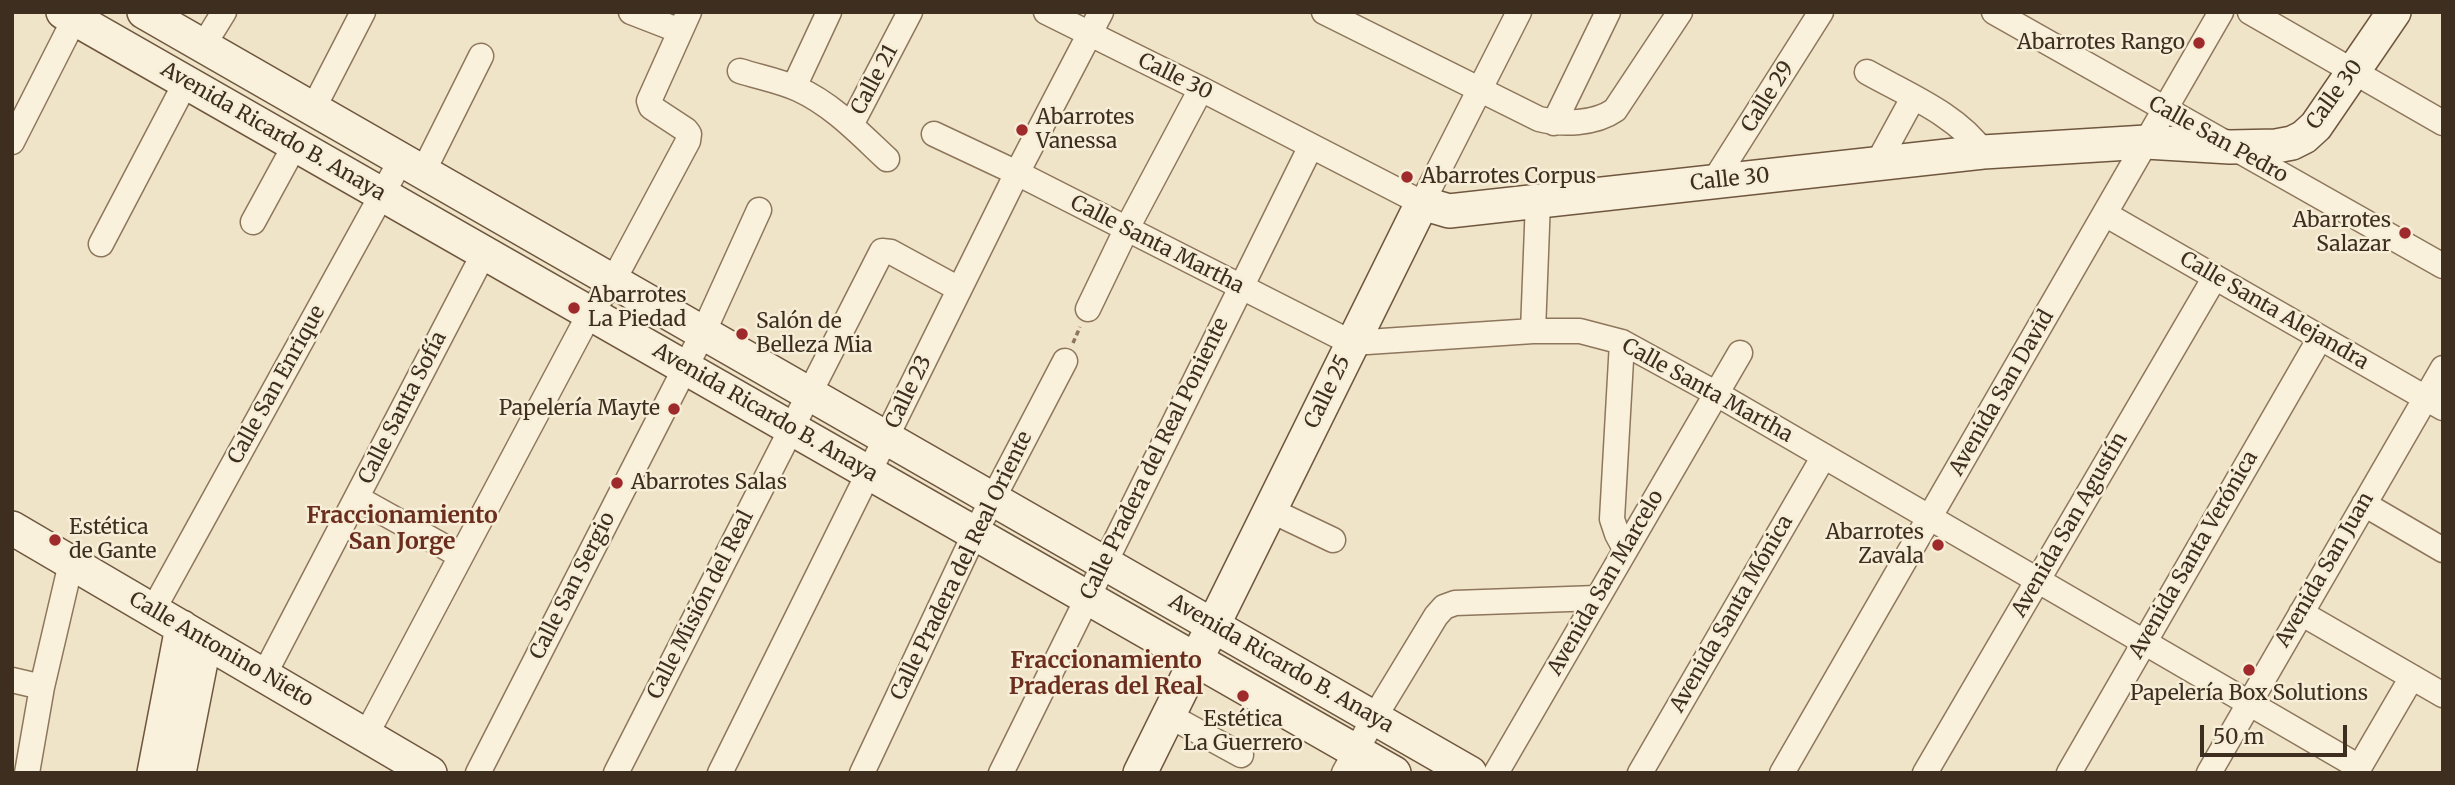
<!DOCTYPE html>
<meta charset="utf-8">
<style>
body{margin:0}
#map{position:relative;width:2455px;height:785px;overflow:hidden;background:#f0e4c8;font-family:Merriweather,serif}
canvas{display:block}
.frame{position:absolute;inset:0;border:14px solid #3d2e20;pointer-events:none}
.scale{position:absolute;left:2200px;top:725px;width:147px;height:32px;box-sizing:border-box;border:4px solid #3d2e20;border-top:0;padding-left:9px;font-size:21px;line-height:24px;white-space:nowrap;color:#3d2e20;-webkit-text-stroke:5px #f7eed8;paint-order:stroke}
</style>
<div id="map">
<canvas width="2455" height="785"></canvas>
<div class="frame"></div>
<div class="scale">50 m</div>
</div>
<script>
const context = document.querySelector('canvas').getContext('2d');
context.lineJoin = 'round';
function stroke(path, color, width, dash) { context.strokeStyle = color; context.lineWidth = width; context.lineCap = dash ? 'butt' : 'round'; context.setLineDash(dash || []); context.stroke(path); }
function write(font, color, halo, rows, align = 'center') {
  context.font = font + ' Merriweather,serif'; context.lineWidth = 5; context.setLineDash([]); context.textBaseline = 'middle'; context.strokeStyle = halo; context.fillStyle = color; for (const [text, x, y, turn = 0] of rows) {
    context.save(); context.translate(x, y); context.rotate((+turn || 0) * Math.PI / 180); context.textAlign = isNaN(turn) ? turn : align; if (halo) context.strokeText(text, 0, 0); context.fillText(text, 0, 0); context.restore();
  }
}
const street = new Path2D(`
 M 631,12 L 680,31
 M 1046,12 L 1201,89 L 1422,203 L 1519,12
 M 1324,12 L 1539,119 C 1563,125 1595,124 1615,110 L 1680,12
 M 1994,12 L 2443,266
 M 2250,12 L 2443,123
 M 203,46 L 224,12
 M 740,71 C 759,77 780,81 798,89 C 833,105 859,133 887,159
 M 1867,72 C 1906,94 1958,115 1983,152
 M 794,87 L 829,12
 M 313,109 L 363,12
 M 1554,123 L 1608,12
 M 851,125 L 910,12
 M 934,134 L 1017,173 L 1352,343 L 1533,331 L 1580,331 L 1622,342 L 1717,394 L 2359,767
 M 12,142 L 78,12
 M 1877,164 L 1913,98
 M 423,172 L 481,56
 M 1714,181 L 1821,12
 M 2105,214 L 2443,408
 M 253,222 L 295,145
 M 101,244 L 186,82
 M 1088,309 L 1126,230 L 1201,89
 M 1533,331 L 1538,201
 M 1622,342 L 1612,519 L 1617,534 L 1625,549
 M 357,498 L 461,556
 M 2364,504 L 2443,550
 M 1270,510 L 1333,540
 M 153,610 L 401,160
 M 2301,613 L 2443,695
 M 264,675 L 484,253
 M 12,680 L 42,687
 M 1168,715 L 1241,755
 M 366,735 L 590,313 L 613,281 L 688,141 L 689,134 L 686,130 L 651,107 L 649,101 L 689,12
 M 27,773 L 42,687 L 71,563
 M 478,773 L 703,333 L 759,210
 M 616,773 L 882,251 L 891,252 L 959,289
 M 720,773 L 1017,173 L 1101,12
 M 862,773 L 975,533 L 1065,361
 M 1001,773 L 1311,146
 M 1344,773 L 1374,718 L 1436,616 L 1444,607 L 1455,603 L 1597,598
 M 1496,773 L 1740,353
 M 1640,773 L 1824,456
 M 1782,773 L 2221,12
 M 1925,773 L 2215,277
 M 2069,773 L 2320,338
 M 2209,773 L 2443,368
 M 2356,773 L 2412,677`);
const secondary = new Path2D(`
 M 63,12 L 1394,773
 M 144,12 L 1470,773
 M 12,528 L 430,773
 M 154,773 L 182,627
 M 179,773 L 205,641
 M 1140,773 L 1422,203 L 1449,211 L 1983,152 L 2146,142 L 2230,147 L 2276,146 L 2292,143 L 2304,137 L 2316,126 L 2394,12`);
stroke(street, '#8d765c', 27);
stroke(secondary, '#6f573f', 36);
stroke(new Path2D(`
 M 1073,343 L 1080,327`), '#8d765c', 3.5, [5, 3.5]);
stroke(street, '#faf1dc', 24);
stroke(secondary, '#faf1dc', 33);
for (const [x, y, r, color] of [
 [2199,43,7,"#9e2a2b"],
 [1022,130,7,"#9e2a2b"],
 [1407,177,7,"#9e2a2b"],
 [2405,233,7,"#9e2a2b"],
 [574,308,7,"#9e2a2b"],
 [742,334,7,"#9e2a2b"],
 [674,409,7,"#9e2a2b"],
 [617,483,7,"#9e2a2b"],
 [55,540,7,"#9e2a2b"],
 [1938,545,7,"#9e2a2b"],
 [2249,670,7,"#9e2a2b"],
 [1243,696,7,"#9e2a2b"]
]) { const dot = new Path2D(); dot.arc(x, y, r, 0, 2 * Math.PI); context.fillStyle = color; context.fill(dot); stroke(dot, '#f7eed8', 2.5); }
write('21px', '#3d2e20', '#f7eed8', [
 ["Abarrotes Rango",2185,43,"right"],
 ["Abarrotes",1036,118],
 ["Vanessa",1036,142],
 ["Abarrotes Corpus",1421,177],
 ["Abarrotes",2391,221,"right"],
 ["Salazar",2391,245,"right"],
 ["Abarrotes",588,296],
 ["La Piedad",588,320],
 ["Salón de",756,322],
 ["Belleza Mia",756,346],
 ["Papelería Mayte",660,409,"right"],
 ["Abarrotes Salas",631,483],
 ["Estética",69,528],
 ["de Gante",69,552],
 ["Abarrotes",1924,533,"right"],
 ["Zavala",1924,557,"right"],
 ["Papelería Box Solutions",2249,694,"center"],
 ["Estética",1243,720,"center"],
 ["La Guerrero",1243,744,"center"]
], 'left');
write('21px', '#3d2e20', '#f7eed8', [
 ["Calle 30",1175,77,26],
 ["Calle 21",875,80,-62],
 ["Calle 30",2335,95,-54],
 ["Calle 29",1768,97,-58],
 ["Avenida Ricardo B. Anaya",273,132,30],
 ["Calle San Pedro",2218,140,29],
 ["Calle 30",1730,180,-6],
 ["Calle Santa Martha",1157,245,27],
 ["Calle Santa Alejandra",2274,311,30],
 ["Calle San Enrique",277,385,-61],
 ["Calle Santa Martha",1707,391,29],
 ["Calle 23",909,392,-64],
 ["Calle 25",1328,392,-64],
 ["Avenida San David",2002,393,-60],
 ["Calle Santa Sofía",403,408,-63],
 ["Avenida Ricardo B. Anaya",765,413,30],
 ["Calle Pradera del Real Poniente",1155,459,-64],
 ["Avenida San Agustín",2070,525,-60],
 ["Avenida Santa Verónica",2194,555,-60],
 ["Calle Pradera del Real Oriente",962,566,-64],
 ["Avenida San Juan",2325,570,-60],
 ["Avenida San Marcelo",1606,583,-60],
 ["Calle San Sergio",573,586,-63],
 ["Calle Misión del Real",701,605,-63],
 ["Avenida Santa Mónica",1732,614,-60],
 ["Calle Antonino Nieto",221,650,30],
 ["Avenida Ricardo B. Anaya",1281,664,30]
]);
write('bold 23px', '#6b2e1e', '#f7eed8', [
 ["Fraccionamiento",402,516],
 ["San Jorge",402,542],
 ["Fraccionamiento",1106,661],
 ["Praderas del Real",1106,687]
]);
</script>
